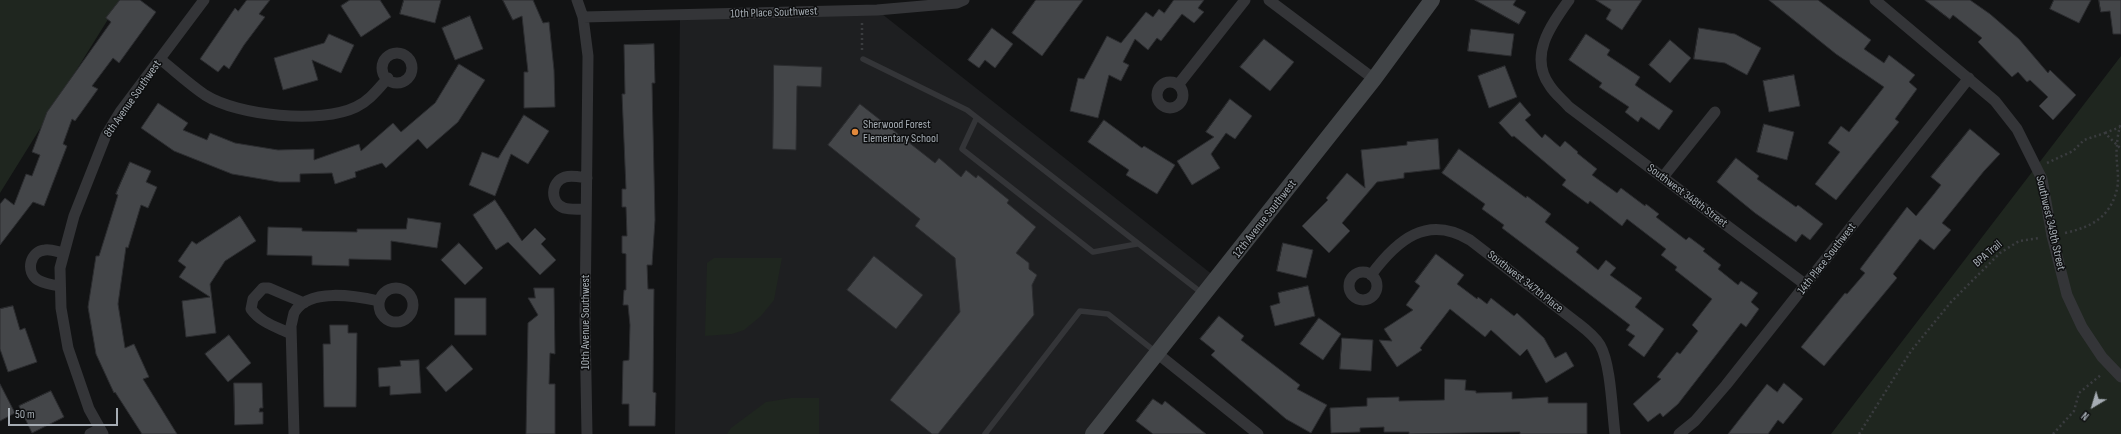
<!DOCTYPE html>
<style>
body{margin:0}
#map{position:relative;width:2121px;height:434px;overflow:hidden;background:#121314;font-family:"Sofia Sans Condensed",sans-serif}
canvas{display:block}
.north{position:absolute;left:2073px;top:386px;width:40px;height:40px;-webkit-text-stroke:3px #0d0e0f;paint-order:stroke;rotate:218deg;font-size:11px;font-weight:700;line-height:16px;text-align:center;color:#a5acb3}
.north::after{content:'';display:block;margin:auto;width:14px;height:18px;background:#a5acb3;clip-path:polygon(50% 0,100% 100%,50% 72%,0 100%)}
.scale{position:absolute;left:8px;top:408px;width:110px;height:18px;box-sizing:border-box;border:2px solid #a5acb3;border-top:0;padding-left:5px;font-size:12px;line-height:14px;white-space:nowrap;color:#a5acb3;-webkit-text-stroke:3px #0d0e0f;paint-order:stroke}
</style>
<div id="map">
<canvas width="2121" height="434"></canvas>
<div class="north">N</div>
<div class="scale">50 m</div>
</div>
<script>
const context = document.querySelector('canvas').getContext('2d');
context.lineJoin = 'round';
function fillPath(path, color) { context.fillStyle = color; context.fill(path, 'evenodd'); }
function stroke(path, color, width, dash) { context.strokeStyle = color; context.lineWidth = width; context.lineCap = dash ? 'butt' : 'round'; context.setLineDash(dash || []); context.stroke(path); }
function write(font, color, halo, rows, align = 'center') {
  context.font = font + ' "Sofia Sans Condensed",sans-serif'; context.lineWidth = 3; context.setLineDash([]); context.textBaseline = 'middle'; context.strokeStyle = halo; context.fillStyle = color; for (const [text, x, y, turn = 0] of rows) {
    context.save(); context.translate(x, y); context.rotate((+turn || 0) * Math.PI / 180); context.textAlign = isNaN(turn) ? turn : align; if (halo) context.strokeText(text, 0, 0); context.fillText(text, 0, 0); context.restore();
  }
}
fillPath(new Path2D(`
 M 877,10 L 1218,279 L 1093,434 L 675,434 L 680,15 Z`), '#1e1f21');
fillPath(new Path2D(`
 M 0,0 L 120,0 L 0,193 Z
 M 2121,56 L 2121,434 L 1831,434 Z
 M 714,258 L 782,258 L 774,300 L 761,316 L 744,330 L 732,334 L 705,336 L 707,263 Z
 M 791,398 L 819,398 L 819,434 L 727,434 L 731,428 L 766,402 Z`), '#1f261f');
const building = new Path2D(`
 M 120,0 L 140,0 L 156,12 L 119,63 L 113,58 L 92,86 L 98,89 L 75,121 L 72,119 L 63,144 L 67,146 L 44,206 L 33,202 L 0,245 L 0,204 L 5,198 L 14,205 L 26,174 L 32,176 L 40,155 L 32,152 L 47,112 L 111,22 L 106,18 Z
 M 247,0 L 270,0 L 259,14 L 265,17 L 244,45 L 229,69 L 224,65 L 218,72 L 200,59 L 235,8 L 238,11 Z
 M 350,0 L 380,0 L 391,17 L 361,37 L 341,6 Z
 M 404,0 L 441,0 L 435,23 L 400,14 Z
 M 503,0 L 533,0 L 543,23 L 549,22 L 554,70 L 555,107 L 524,108 L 524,72 L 528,72 L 522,16 L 513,20 Z
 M 1036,0 L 1083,0 L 1042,56 L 1012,33 Z
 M 1174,0 L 1204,0 L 1198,8 L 1204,12 L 1194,23 L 1182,14 L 1161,41 L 1157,38 L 1148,50 L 1135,39 L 1123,62 L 1129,65 L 1121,81 L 1109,75 L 1098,118 L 1070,111 L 1078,78 L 1084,79 L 1107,36 L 1121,43 L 1146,12 L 1153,17 L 1159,9 L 1164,13 Z
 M 1475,0 L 1516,0 L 1513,5 L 1526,12 L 1519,24 Z
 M 1596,0 L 1642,0 L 1622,30 L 1606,19 L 1611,10 Z
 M 1769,0 L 1818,0 L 1871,40 L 1864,49 L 1884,63 L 1889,55 L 1915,75 L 1909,82 L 1917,89 L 1895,119 L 1899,122 L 1836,200 L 1815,184 L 1840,152 L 1828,143 L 1841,126 L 1849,132 L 1884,87 L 1836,54 Z
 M 1925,0 L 1970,0 L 1990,14 L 2019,39 L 2048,73 L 2050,70 L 2076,95 L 2053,120 L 2039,106 L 2048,97 L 2030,80 L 2027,82 L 2018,72 L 2012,77 L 1978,42 L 1982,38 L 1953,15 L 1950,19 Z
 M 2054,0 L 2091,0 L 2079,23 L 2050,9 Z
 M 2099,0 L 2121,0 L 2121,34 L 2113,34 L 2110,11 L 2101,12 Z
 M 470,16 L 483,49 L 455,60 L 442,28 Z
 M 992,28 L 1013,44 L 995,68 L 985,60 L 979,68 L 968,60 Z
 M 1699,28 L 1735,34 L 1761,48 L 1747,75 L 1725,63 L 1694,59 Z
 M 1471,29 L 1514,34 L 1511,56 L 1468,51 Z
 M 329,34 L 354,45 L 341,73 L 312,60 L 318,80 L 283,90 L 274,58 L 324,43 Z
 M 1586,34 L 1610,50 L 1607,55 L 1640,77 L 1635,85 L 1673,111 L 1659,130 L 1641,117 L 1638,122 L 1625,112 L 1629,107 L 1599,87 L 1602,83 L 1569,60 Z
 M 1264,39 L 1294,62 L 1270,91 L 1240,67 Z
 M 1670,40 L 1691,58 L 1670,83 L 1649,65 Z
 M 654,44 L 655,83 L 652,83 L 655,220 L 652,265 L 647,265 L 648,289 L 654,289 L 653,392 L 656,393 L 655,426 L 629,426 L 629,404 L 622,404 L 623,361 L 629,360 L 630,325 L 628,305 L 623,305 L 624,290 L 626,290 L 626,254 L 622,253 L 622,236 L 627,236 L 626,207 L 622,207 L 622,189 L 626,189 L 622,94 L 625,94 L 624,45 Z
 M 459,64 L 485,80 L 458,122 L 427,149 L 418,139 L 386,168 L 382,163 L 355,172 L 356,177 L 335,184 L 332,173 L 300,174 L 300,182 L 279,182 L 232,174 L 174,151 L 141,128 L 158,103 L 188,123 L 183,130 L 207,140 L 210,133 L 235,143 L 278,150 L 314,149 L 314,160 L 359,144 L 361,151 L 393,123 L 401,132 L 435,103 Z
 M 774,65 L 822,67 L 821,87 L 797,86 L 796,150 L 773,149 Z
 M 1505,66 L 1517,97 L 1489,108 L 1478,76 Z
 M 1794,75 L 1800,106 L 1769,112 L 1763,81 Z
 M 1230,99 L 1252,116 L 1235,139 L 1226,133 L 1211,154 L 1220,168 L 1192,185 L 1177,161 L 1214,137 L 1206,132 Z
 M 1520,102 L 1531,115 L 1525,120 L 1542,138 L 1545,134 L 1560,147 L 1565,141 L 1578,152 L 1577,153 L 1597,169 L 1592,175 L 1617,193 L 1621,188 L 1645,206 L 1646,204 L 1659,214 L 1656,217 L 1686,240 L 1689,237 L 1705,249 L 1703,251 L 1721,265 L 1718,269 L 1738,285 L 1741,281 L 1758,293 L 1751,302 L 1759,309 L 1746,327 L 1741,323 L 1678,404 L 1663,417 L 1660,413 L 1648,422 L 1633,404 L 1661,379 L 1657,377 L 1677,352 L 1680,354 L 1698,331 L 1692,325 L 1712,299 L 1675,270 L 1677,267 L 1661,255 L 1666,249 L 1627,219 L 1622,226 L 1590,201 L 1588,204 L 1562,185 L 1566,180 L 1514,136 L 1512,137 L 1499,123 Z
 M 860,104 L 935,163 L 939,158 L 961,177 L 966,170 L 976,178 L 978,175 L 1009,200 L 1007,203 L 1036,227 L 1016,253 L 1029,263 L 1029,269 L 1037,275 L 1032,285 L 1034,315 L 938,434 L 932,434 L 890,400 L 960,312 L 955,258 L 915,226 L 920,219 L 828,145 Z
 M 524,115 L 549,131 L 528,164 L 511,154 L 495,196 L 469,185 L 482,152 L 498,158 Z
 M 1104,120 L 1142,148 L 1144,146 L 1175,165 L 1157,194 L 1126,175 L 1129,170 L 1088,142 Z
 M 1764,124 L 1794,132 L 1787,160 L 1757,152 Z
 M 1970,129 L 2000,154 L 1984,171 L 1942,223 L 1951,230 L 1934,250 L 1920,239 L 1893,274 L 1897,278 L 1824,366 L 1801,347 L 1845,293 L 1847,294 L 1865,273 L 1860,269 L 1907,207 L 1916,216 L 1934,194 L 1941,185 L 1931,177 Z
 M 1438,139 L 1440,169 L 1404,173 L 1404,178 L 1377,182 L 1342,223 L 1350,231 L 1329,253 L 1302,226 L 1328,200 L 1326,198 L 1347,173 L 1365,188 L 1361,150 L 1407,145 L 1407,142 Z
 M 1459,149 L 1526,198 L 1527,196 L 1551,214 L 1545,222 L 1579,248 L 1576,252 L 1598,270 L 1606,260 L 1616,268 L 1610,275 L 1642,298 L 1635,307 L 1664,329 L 1644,357 L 1628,345 L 1635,336 L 1626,330 L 1630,325 L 1502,228 L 1504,225 L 1482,209 L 1485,204 L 1442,173 Z
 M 1736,158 L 1759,176 L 1757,179 L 1796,207 L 1798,205 L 1823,224 L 1810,240 L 1802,234 L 1796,242 L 1755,213 L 1717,182 Z
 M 130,162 L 151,171 L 146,182 L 157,187 L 148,208 L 141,205 L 128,248 L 126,247 L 118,304 L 125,348 L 134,344 L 149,377 L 143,379 L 177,434 L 142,434 L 115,392 L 114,393 L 96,354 L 88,307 L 96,256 L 99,256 L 118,195 L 116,194 Z
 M 495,200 L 522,241 L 535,228 L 546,239 L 541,244 L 556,260 L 540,275 L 508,242 L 496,250 L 473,215 Z
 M 240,216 L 256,241 L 225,261 L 210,284 L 216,333 L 186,337 L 182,301 L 210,297 L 179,277 L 186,267 L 178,261 L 192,241 L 196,244 Z
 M 408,218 L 441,223 L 437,248 L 391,241 L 391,260 L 349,259 L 349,266 L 312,265 L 312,256 L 267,255 L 268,227 L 302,228 L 302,231 L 357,232 L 357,229 L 406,229 Z
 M 459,243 L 483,268 L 465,285 L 441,260 Z
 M 1283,243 L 1313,250 L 1306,278 L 1277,271 Z
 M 1436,254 L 1464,275 L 1457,284 L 1477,299 L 1478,297 L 1487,304 L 1491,298 L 1514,316 L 1517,313 L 1544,338 L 1555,358 L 1566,352 L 1574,366 L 1546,383 L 1527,349 L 1520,356 L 1491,330 L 1485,337 L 1450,309 L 1420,348 L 1422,350 L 1397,367 L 1379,340 L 1392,341 L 1384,329 L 1413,310 L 1406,305 L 1420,286 L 1415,282 Z
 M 874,256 L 923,295 L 896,329 L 847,290 Z
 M 1308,286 L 1315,316 L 1275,326 L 1270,306 L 1280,303 L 1278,293 Z
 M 534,288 L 554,288 L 555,354 L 550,353 L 549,384 L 555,384 L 555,434 L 526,434 L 528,323 L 538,315 L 528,298 L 535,298 Z
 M 455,298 L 486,298 L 486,335 L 455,335 Z
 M 13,306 L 20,330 L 25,328 L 37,362 L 8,372 L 0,349 L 0,309 Z
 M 1219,316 L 1244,336 L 1241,340 L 1300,385 L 1297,389 L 1327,405 L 1311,433 L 1286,419 L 1211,355 L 1215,351 L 1200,339 Z
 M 1319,318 L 1341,334 L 1323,360 L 1300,344 Z
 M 330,325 L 348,325 L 348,333 L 357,333 L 356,407 L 324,407 L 323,344 L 330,344 Z
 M 229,335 L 251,363 L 228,382 L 205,354 Z
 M 1342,338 L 1373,340 L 1371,371 L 1340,369 Z
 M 452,345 L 473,369 L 446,392 L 426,368 Z
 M 419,360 L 421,393 L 390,395 L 390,386 L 379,387 L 378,368 L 401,366 L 400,361 Z
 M 1445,379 L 1466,380 L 1465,390 L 1476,391 L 1476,393 L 1512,392 L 1512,399 L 1548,397 L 1548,403 L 1587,403 L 1587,434 L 1520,434 L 1520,432 L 1409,434 L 1409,432 L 1384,432 L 1384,427 L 1360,428 L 1360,432 L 1331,433 L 1330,408 L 1367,406 L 1367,398 L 1399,397 L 1399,401 L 1444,400 Z
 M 234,383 L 262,383 L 263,408 L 260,408 L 259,412 L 263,412 L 263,424 L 235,425 Z
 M 1784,383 L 1803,399 L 1783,424 L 1778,420 L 1768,434 L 1728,434 L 1767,384 L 1777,392 Z
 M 0,384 L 15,413 L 0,421 Z
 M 51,391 L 64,417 L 32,433 L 19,406 Z
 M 1153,399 L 1162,405 L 1165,401 L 1206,434 L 1153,434 L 1136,421 Z`);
fillPath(building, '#444649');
stroke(building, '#2c2d30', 1);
stroke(new Path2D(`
 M 862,23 L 862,50
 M 2105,133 L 2120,127
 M 2047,163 L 2073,151 L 2084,140 L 2105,133 L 2121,149
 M 2065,233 C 2091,227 2110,218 2117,189 C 2120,175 2115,160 2117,146 C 2117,138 2119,130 2121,122
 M 1859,434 L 1911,351 L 1951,302 L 2000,253 L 2019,241 L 2040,238
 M 2053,434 L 2074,411 L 2079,393 L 2102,374`), '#3a3c3f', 2.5, [2, 3]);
stroke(new Path2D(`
 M 863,59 L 967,110 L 1203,294
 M 976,119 L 962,149 L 1093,252 L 1137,244
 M 985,434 L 1080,311 L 1108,314 L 1157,353`), '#343538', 5.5);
stroke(new Path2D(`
 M 577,0 L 583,17 L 588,56 L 585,322 L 587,434
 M 1269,0 L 1374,79
 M 1569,0 C 1551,25 1528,56 1550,86 C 1555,94 1563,100 1569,107 L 1806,285
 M 1875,0 L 1995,101 L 2017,129 L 2042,179 L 2052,236 L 2067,295 L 2082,327 L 2102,357 L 2121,377
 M 583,17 L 877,10 L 957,3 L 964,0
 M382 68a15 15 0 1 1 30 0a15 15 0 1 1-30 0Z
 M 160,59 C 175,71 189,84 205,95 C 238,116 321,124 356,107 C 369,101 378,89 388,78
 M1157 95a13 13 0 1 1 26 0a13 13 0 1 1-26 0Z
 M 1178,85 L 1245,0
 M 1663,177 L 1715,112
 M 586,209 C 580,209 571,210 564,208 C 550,203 550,182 565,177 C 572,175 580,177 587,178
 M1349 286a14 14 0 1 1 28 0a14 14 0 1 1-28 0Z
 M 1371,275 C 1397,240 1427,214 1470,240 L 1575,321 C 1584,328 1594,335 1600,345 C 1611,364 1612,411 1615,434
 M 60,286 C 53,285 45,284 38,280 C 25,272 30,251 45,250 C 51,249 58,252 64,253
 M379 305a17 17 0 1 1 34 0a17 17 0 1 1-34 0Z
 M 291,334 C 277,327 261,323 251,309 L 253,299 L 263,288 L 269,288 L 304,303
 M 1158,354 L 1258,434
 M 90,434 L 100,429
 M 103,434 L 89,409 L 68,348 L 61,308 L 60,268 L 74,216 L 106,135 L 120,112 L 204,0
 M 294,434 L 291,326 C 292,322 293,317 294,313 C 308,287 356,296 379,301
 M 1679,434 L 1695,421 L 1726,385 L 1969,78`), '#343538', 11);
stroke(new Path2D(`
 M 1093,434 L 1374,79 L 1432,0`), '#424548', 16);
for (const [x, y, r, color] of [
 [855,132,4,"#e2893c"]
]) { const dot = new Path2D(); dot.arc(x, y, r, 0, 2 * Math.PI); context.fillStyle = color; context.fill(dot); stroke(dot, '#0d0e0f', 1.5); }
write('12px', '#a5acb3', '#0d0e0f', [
 ["10th Place Southwest",774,13,-2],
 ["8th Avenue Southwest",133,99,-55],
 ["Southwest 348th Street",1687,196,37],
 ["12th Avenue Southwest",1265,219,-52],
 ["Southwest 349th Street",2050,223,77],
 ["BPA Trail",1988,254,-41],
 ["14th Place Southwest",1827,259,-52],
 ["Southwest 347th Place",1525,282,38],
 ["10th Avenue Southwest",586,322,-90]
]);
write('12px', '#a5acb3', '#0d0e0f', [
 ["Sherwood Forest",863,125],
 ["Elementary School",863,139]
], 'left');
</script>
